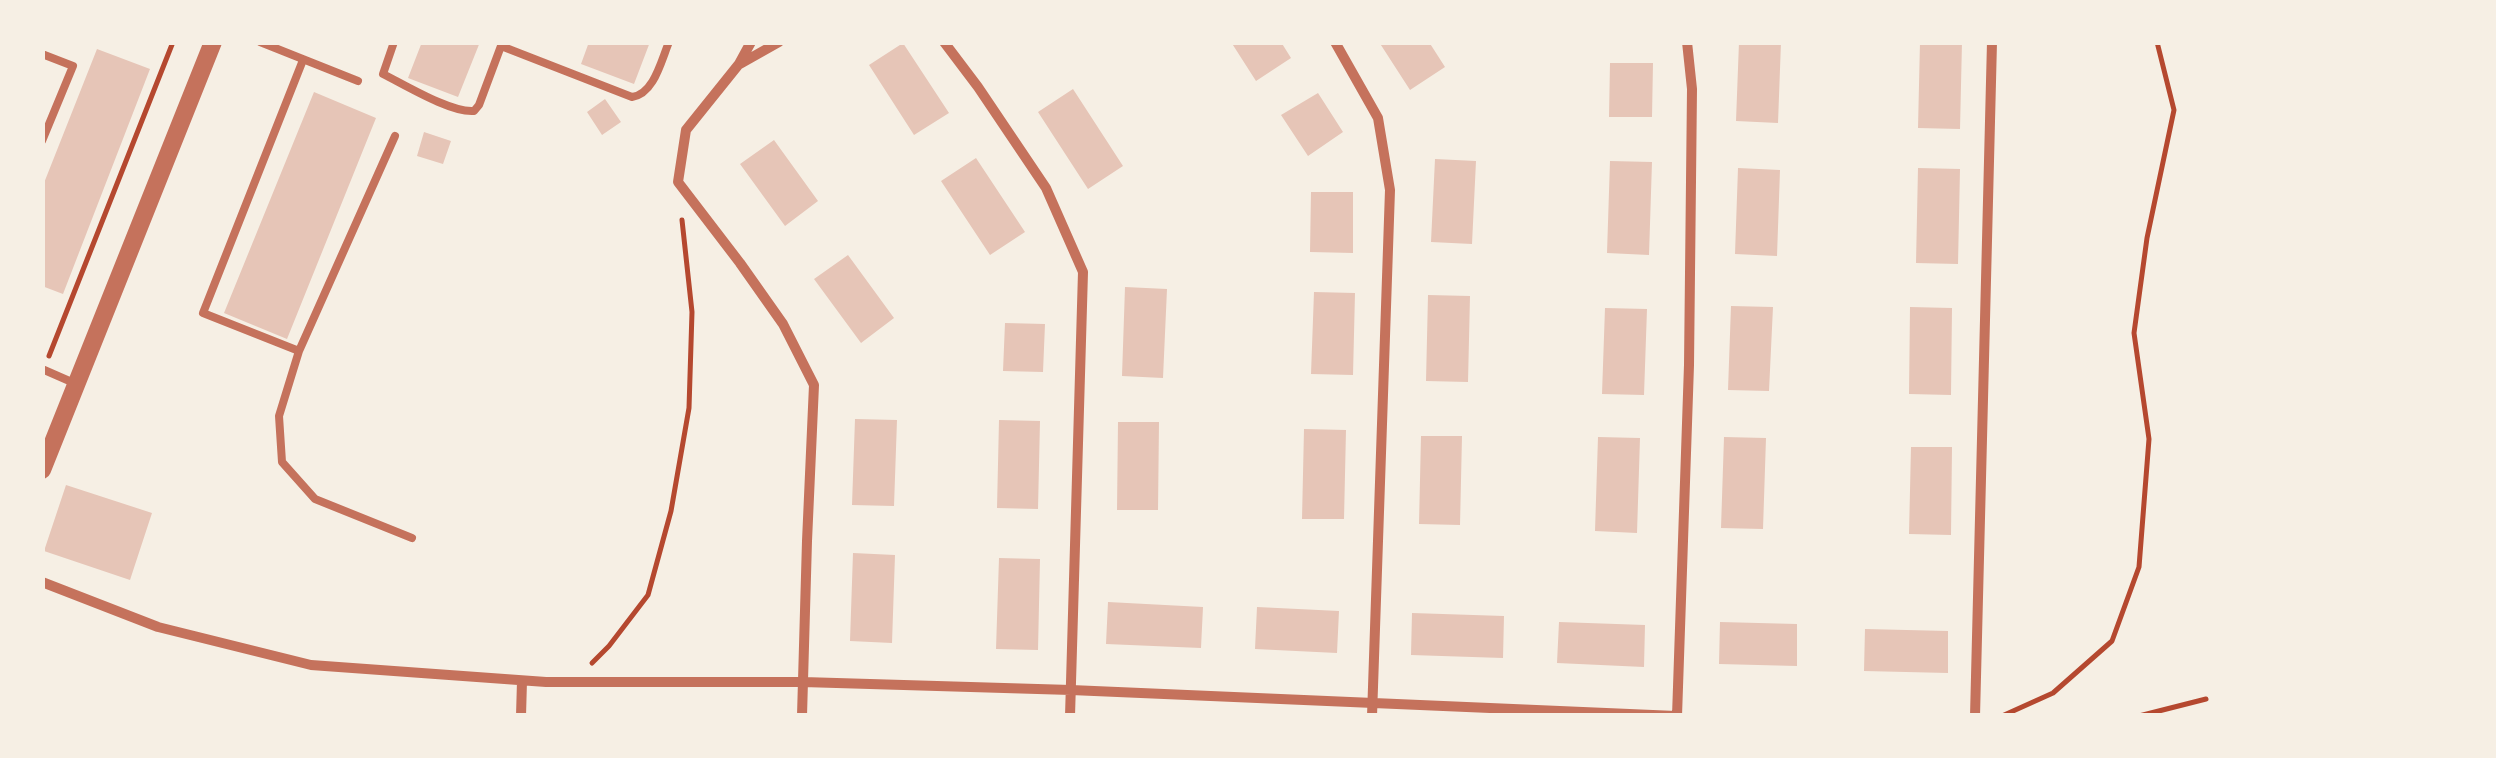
<!DOCTYPE html>
<style>
body{margin:0}
#map{position:relative;width:2496px;height:758px;overflow:hidden;background:#f6efe4;font-family:"Work Sans",sans-serif}
canvas{display:block}
.frame{position:absolute;inset:0;border:45px solid #f6efe4;pointer-events:none}
</style>
<div id="map">
<canvas width="2496" height="758"></canvas>
<div class="frame"></div>
</div>
<script>
const context = document.querySelector('canvas').getContext('2d');
context.lineJoin = 'round';
function fillPath(path, color) { context.fillStyle = color; context.fill(path, 'evenodd'); }
function stroke(path, color, width, dash) { context.strokeStyle = color; context.lineWidth = width; context.lineCap = dash ? 'butt' : 'round'; context.setLineDash(dash || []); context.stroke(path); }
fillPath(new Path2D(`
 M 422,42 L 480,42 L 458,97 L 408,78 Z
 M 589,42 L 650,42 L 634,84 L 581,64 Z
 M 1231,42 L 1281,42 L 1291,58 L 1256,81 Z
 M 1379,42 L 1429,42 L 1445,67 L 1410,90 Z
 M 1739,42 L 1781,42 L 1778,123 L 1736,121 Z
 M 1920,42 L 1962,42 L 1960,129 L 1918,128 Z
 M 903,43 L 949,113 L 914,135 L 869,65 Z
 M 97,49 L 150,69 L 63,294 L 42,286 L 42,188 Z
 M 1610,63 L 1653,63 L 1652,117 L 1609,117 Z
 M 1073,89 L 1123,166 L 1088,189 L 1038,112 Z
 M 314,92 L 376,118 L 287,339 L 224,313 Z
 M 1318,93 L 1343,132 L 1308,156 L 1281,115 Z
 M 605,99 L 621,122 L 602,135 L 587,112 Z
 M 424,132 L 451,141 L 443,164 L 417,156 Z
 M 774,140 L 818,201 L 785,226 L 740,164 Z
 M 976,158 L 1025,232 L 990,255 L 941,181 Z
 M 1435,159 L 1476,161 L 1472,244 L 1431,242 Z
 M 1610,161 L 1652,162 L 1649,255 L 1607,253 Z
 M 1738,168 L 1780,170 L 1777,256 L 1735,254 Z
 M 1918,168 L 1960,169 L 1958,264 L 1916,263 Z
 M 1311,192 L 1353,192 L 1353,253 L 1310,252 Z
 M 848,255 L 894,318 L 861,343 L 814,279 Z
 M 1125,287 L 1167,289 L 1163,378 L 1122,376 Z
 M 1314,292 L 1355,293 L 1353,375 L 1311,374 Z
 M 1428,295 L 1470,296 L 1468,382 L 1426,381 Z
 M 1731,306 L 1773,307 L 1769,391 L 1728,390 Z
 M 1910,307 L 1952,308 L 1951,395 L 1909,394 Z
 M 1605,308 L 1647,309 L 1644,395 L 1602,394 Z
 M 1005,323 L 1045,324 L 1043,372 L 1003,371 Z
 M 855,419 L 897,420 L 894,506 L 852,505 Z
 M 999,420 L 1040,421 L 1038,509 L 997,508 Z
 M 1118,422 L 1159,422 L 1158,510 L 1117,510 Z
 M 1304,429 L 1346,430 L 1344,519 L 1302,519 Z
 M 1421,436 L 1462,436 L 1460,525 L 1419,524 Z
 M 1598,437 L 1640,438 L 1637,533 L 1595,531 Z
 M 1724,437 L 1766,438 L 1763,529 L 1721,528 Z
 M 1911,447 L 1952,447 L 1951,535 L 1909,534 Z
 M 66,485 L 152,513 L 130,580 L 44,551 Z
 M 853,553 L 895,555 L 892,643 L 850,641 Z
 M 999,558 L 1040,559 L 1038,650 L 996,649 Z
 M 1108,602 L 1203,607 L 1201,648 L 1106,644 Z
 M 1257,607 L 1339,611 L 1337,653 L 1255,649 Z
 M 1412,613 L 1504,616 L 1503,658 L 1411,655 Z
 M 1559,622 L 1645,625 L 1644,667 L 1557,663 Z
 M 1720,622 L 1797,624 L 1797,666 L 1719,664 Z
 M 1865,629 L 1948,631 L 1948,673 L 1864,671 Z`), '#e6c5b7');
stroke(new Path2D(`
 M 49,356 L 173,42
 M 592,663 L 609,646 L 648,595 L 671,511 L 689,408 L 692,312 L 682,220
 M 2002,716 L 2053,693 L 2112,641 L 2139,567 L 2149,439 L 2134,333 L 2147,238 L 2174,110 L 2157,42
 M 2139,716 L 2206,699`), '#b5482f', 5);
stroke(new Path2D(`
 M 260,42 L 358,81
 M 394,42 L 383,74 C 405,85 451,113 474,111 L 479,105 L 501,46 L 632,97 C 654,94 661,61 669,42
 M 42,54 L 73,66 L 42,141
 M 303,60 L 203,313 L 299,351 L 395,136
 M 299,351 L 279,416 L 282,462 L 315,499 L 412,538
 M 42,369 L 74,383`), '#c5725c', 8);
stroke(new Path2D(`
 M 751,42 L 739,64 L 686,130 L 678,182 L 740,263 L 783,324 L 814,385 L 807,541 L 802,716
 M 944,42 L 978,87 L 1046,188 L 1083,272 L 1070,716
 M 1335,42 L 1378,118 L 1390,190 L 1372,716
 M 740,64 L 779,42
 M 42,582 L 158,627 L 311,665 L 546,682 L 803,682 L 1071,690 L 1676,716
 M 521,716 L 522,681
 M 1677,716 L 1689,365 L 1692,89 L 1687,42
 M 1975,716 L 1992,42`), '#c5725c', 10);
stroke(new Path2D(`
 M 42,470 L 213,42`), '#c5725c', 18);
</script>
